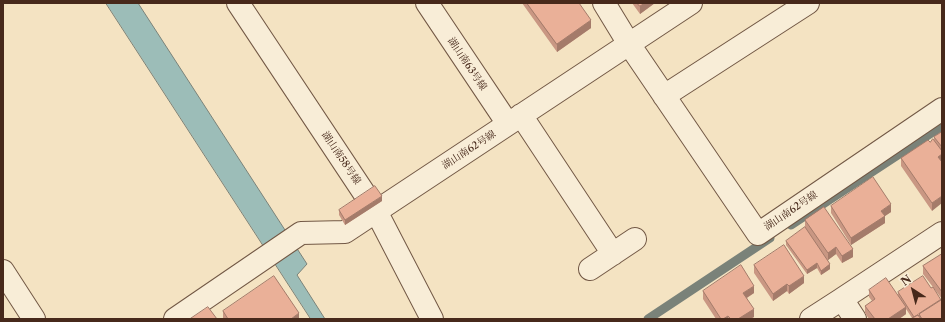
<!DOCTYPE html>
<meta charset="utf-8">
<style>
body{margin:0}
#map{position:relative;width:945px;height:322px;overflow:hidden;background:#f4e3c2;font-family:"Libre Caslon Text",serif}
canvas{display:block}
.frame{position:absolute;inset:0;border:4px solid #47291b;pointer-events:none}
.north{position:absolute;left:893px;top:270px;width:40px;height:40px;-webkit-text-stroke:3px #f8edd7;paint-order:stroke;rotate:324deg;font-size:11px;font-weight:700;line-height:16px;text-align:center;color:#47291b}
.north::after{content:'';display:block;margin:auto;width:14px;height:18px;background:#47291b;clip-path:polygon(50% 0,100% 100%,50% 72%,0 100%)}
</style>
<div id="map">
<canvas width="945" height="322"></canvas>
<div class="frame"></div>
<div class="north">N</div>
</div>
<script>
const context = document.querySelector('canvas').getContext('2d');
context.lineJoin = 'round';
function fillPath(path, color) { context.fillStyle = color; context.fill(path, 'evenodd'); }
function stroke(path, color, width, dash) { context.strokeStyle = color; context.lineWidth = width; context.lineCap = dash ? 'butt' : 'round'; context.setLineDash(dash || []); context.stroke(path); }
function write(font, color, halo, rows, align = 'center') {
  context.font = font + ' "Libre Caslon Text","Noto Serif JP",serif'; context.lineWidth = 3.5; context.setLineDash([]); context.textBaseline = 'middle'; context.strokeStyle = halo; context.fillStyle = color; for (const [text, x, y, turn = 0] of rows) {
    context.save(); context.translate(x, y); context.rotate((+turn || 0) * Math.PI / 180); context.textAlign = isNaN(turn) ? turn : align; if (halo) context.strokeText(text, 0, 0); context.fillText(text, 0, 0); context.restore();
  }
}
const water = new Path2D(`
 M 106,3 L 138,3 L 307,264 L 297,275 L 325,319 L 311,319 Z`);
fillPath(water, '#9cbdb8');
stroke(water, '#7a8279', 1);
stroke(new Path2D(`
 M 791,225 L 942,126
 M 648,319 L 770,238`), '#7a8279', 9);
const minor = new Path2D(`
 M 238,3 L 376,211 L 432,319
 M 427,3 L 508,124
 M 604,3 L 629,44 L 691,3
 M 664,96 L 808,3
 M 521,115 L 613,254
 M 590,269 L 635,239
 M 3,271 L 34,319
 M 175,319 L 301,233 L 345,232 L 629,44 L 758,234 L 942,109
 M 811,319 L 842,299
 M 855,319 L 842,299 L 942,233`);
stroke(minor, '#725845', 24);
stroke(minor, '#f8edd7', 22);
fillPath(new Path2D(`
 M 522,3 L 579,3 L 591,28 L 557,52 Z
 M 632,3 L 655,3 L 640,14 Z
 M 942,132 L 942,162 L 932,211 L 901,166 L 901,158 L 930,142 L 934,140 L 934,137 Z
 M 382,201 L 345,225 L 339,215 L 339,210 Z
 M 831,206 L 891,212 L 885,216 L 885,223 L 851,245 L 831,213 Z
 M 805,220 L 853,257 L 842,263 L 836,254 L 828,260 L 830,269 L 821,275 L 817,268 L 807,274 L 786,245 L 786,241 L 805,227 Z
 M 942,254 L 942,319 L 911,319 L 912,318 L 906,309 L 906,314 L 899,319 L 869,319 L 865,313 L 865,306 L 872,301 L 869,297 L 869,290 L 898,295 L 898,292 L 931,288 L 941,300 L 942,299 L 923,274 L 923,266 Z
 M 754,265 L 804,283 L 789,294 L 787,291 L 773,301 L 754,273 Z
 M 703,291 L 754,293 L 747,298 L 754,317 L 750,319 L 716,319 L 703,299 Z
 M 223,311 L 299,319 L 223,319 Z`), '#c99783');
fillPath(new Path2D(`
 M 645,3 L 655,3 L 640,14 L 640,6 Z
 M 591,20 L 591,28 L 557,52 L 557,44 Z
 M 942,154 L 942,162 L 938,164 L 938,157 Z
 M 382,196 L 382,201 L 345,225 L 345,220 Z
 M 942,196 L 942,203 L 932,211 L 932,203 Z
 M 891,204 L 891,212 L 885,216 L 885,223 L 851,245 L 851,238 L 881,211 Z
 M 836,247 L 836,254 L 828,260 L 828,253 Z
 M 853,249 L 853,257 L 842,263 L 842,256 Z
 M 817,263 L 817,268 L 807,274 L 807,270 Z
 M 830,264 L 830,269 L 821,275 L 821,271 Z
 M 804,276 L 804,283 L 789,294 L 789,286 Z
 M 787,284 L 787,291 L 773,301 L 773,294 Z
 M 754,286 L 754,293 L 743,300 L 743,293 Z
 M 906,307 L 906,314 L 899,319 L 888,319 Z
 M 754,309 L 754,317 L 750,319 L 738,319 Z
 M 299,313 L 299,319 L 291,319 Z
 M 728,316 L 728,319 L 723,319 Z`), '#a47b6a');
const building = new Path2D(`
 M 527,3 L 579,3 L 591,20 L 557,44 Z
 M 637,3 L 645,3 L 640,6 Z
 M 942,132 L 942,147 L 934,137 Z
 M 933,139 L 942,151 L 942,154 L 938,157 L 942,162 L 942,196 L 932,203 L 901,158 L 928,140 L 930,142 Z
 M 873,177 L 891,204 L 881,211 L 885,216 L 851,238 L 831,206 Z
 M 375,186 L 382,196 L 345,220 L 339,210 Z
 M 824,207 L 853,249 L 842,256 L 836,247 L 828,253 L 805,220 Z
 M 805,227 L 830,264 L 821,271 L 817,263 L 807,270 L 786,241 Z
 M 784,245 L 804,276 L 789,286 L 787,284 L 773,294 L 754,265 Z
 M 942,254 L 942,292 L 923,266 Z
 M 741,265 L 754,286 L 743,293 L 754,309 L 738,319 L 731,319 L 728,316 L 723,319 L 721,319 L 703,291 Z
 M 274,276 L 299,313 L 291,319 L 228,319 L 223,311 Z
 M 923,276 L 931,288 L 933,287 L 941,300 L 919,314 L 920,315 L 918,316 L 918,315 L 914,317 L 898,292 Z
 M 886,278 L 906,307 L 888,319 L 875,319 L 865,306 L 875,299 L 869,290 Z
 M 942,299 L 942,319 L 922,319 L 919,314 Z
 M 208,307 L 217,319 L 190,319 Z
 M 918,315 L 921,319 L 911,319 Z`);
fillPath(building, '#eab098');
stroke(building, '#a47b6a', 1);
write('10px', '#47291b', '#f8edd7', [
 ["湖山南63号線",467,64,56],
 ["湖山南62号線",469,150,-33],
 ["湖山南58号線",341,158,56],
 ["湖山南62号線",791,211,-34]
]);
</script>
